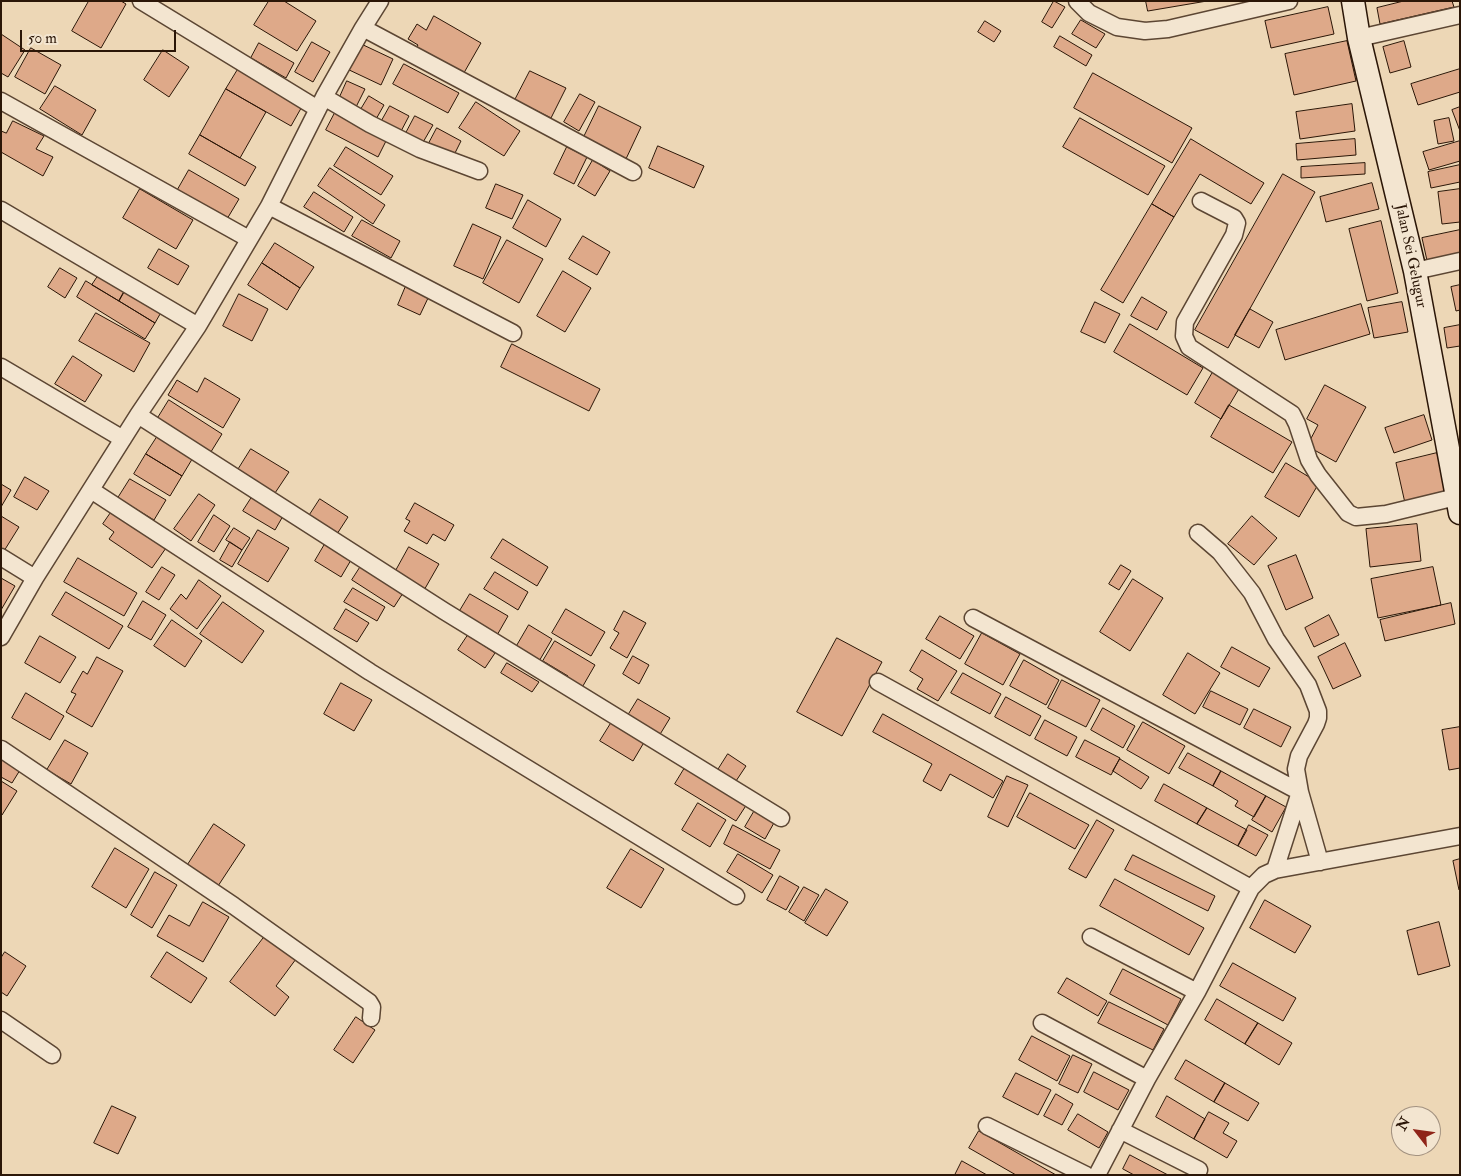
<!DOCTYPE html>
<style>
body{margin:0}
#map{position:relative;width:1461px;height:1176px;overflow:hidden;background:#edd7b6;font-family:"IM FELL Double Pica",serif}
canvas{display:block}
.frame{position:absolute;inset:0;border:2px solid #2b1607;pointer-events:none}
.north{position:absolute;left:1391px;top:1106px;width:50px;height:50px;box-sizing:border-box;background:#f3e5d0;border:1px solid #a39280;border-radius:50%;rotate:300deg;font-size:14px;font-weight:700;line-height:20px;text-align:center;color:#2b1607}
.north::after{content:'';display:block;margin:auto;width:18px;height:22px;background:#8f2418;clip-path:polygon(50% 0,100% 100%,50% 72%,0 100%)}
.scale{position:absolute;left:20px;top:30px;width:156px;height:22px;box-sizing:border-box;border:2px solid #2b1607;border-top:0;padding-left:6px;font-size:15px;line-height:18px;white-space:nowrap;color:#2b1607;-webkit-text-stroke:4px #f3e5d0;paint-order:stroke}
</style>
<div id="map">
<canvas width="1461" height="1176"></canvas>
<div class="frame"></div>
<div class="north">N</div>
<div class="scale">50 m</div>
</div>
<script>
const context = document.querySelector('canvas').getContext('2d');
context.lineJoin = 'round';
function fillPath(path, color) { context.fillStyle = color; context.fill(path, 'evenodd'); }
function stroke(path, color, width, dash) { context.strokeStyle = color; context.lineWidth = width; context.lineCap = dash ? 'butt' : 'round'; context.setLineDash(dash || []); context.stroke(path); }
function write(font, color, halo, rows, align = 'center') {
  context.font = font + ' "IM FELL Double Pica",serif'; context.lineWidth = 4.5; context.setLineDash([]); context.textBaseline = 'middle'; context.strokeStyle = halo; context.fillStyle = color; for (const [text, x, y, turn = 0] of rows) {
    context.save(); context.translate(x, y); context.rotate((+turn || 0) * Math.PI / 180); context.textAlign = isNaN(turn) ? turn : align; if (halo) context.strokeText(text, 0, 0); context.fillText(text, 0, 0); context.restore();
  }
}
const building = new Path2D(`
 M 89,1 L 121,1 L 126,4 L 101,48 L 72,31 Z
 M 269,1 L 284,1 L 316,21 L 297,51 L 254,25 Z
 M 1054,1 L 1065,7 L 1052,28 L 1042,22 Z
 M 1146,1 L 1207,1 L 1148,11 Z
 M 1404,1 L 1452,1 L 1454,7 L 1380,24 L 1377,8 Z
 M 1328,7 L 1334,34 L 1271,48 L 1265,21 Z
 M 434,16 L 481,43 L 461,78 L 414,51 L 418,45 L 408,39 L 417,24 L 426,30 Z
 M 1081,20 L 1105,34 L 1096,48 L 1072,34 Z
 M 985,21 L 1001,31 L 994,42 L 978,32 Z
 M 1,34 L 25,50 L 8,77 L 1,73 Z
 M 1060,36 L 1092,55 L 1086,66 L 1054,47 Z
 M 1347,41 L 1356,81 L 1294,95 L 1285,54 Z
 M 1404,41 L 1411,67 L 1390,73 L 1383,47 Z
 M 312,42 L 330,52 L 313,82 L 295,72 Z
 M 357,42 L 393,59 L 381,85 L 345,68 Z
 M 259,43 L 294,63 L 286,78 L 251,58 Z
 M 31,48 L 61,65 L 45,94 L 15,77 Z
 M 163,50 L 189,67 L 169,97 L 144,80 Z
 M 404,64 L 459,93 L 448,113 L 393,84 Z
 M 240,66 L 304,103 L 291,126 L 226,89 Z
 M 1460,69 L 1460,92 L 1418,105 L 1411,84 Z
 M 530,71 L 566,88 L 551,118 L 515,100 Z
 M 1093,73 L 1192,128 L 1172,163 L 1074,108 Z
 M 347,81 L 365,89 L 356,107 L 339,99 Z
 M 55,86 L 96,110 L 82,135 L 40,109 Z
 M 226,89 L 266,112 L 240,158 L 200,135 Z
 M 580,94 L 595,102 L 579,131 L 564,122 Z
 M 369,96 L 384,105 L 375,121 L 360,111 Z
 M 476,102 L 520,131 L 504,156 L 459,128 Z
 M 1352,104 L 1355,131 L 1300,139 L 1296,112 Z
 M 390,106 L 409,116 L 399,135 L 380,124 Z
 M 599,106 L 641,127 L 625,161 L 582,141 Z
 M 1460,107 L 1460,131 L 1452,110 Z
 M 337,109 L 389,135 L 378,157 L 326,130 Z
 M 415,116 L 433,125 L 422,144 L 405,135 Z
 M 1080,118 L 1165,166 L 1148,195 L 1063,147 Z
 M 1449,118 L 1454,141 L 1438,144 L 1434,121 Z
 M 13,121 L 44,136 L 36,149 L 53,157 L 43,176 L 1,152 L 1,131 L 6,133 Z
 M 437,128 L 461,141 L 453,157 L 428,145 Z
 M 200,135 L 256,167 L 245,186 L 189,154 Z
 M 1191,139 L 1264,183 L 1251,204 L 1200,174 L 1174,217 L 1152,204 Z
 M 1355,139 L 1356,155 L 1297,160 L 1296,144 Z
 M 1460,141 L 1460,161 L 1429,170 L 1423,152 Z
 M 658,146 L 704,166 L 694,188 L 649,168 Z
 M 346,147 L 393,176 L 381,195 L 334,166 Z
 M 567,147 L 587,157 L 574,184 L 554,174 Z
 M 593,160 L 610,171 L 595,196 L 578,186 Z
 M 1365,163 L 1365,174 L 1301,178 L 1301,167 Z
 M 1460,165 L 1460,182 L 1431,188 L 1428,172 Z
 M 330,168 L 385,205 L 373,224 L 318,186 Z
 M 189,170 L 239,199 L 227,219 L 177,191 Z
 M 1283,174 L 1315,192 L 1228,348 L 1195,330 Z
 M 1372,183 L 1379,209 L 1326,222 L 1320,197 Z
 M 496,184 L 523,195 L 512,219 L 486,208 Z
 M 140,189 L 193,220 L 176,249 L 123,218 Z
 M 1460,189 L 1460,222 L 1442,224 L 1438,192 Z
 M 314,192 L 353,217 L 344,232 L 304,207 Z
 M 528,200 L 561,219 L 546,247 L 513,228 Z
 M 1152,204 L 1174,217 L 1123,303 L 1101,290 Z
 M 362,220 L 400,241 L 391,258 L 352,236 Z
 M 1381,221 L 1398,293 L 1367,301 L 1349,229 Z
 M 473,224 L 501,237 L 483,279 L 454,266 Z
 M 1460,230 L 1460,258 L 1428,265 L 1422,238 Z
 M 583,236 L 610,252 L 597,275 L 569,259 Z
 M 507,240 L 543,259 L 519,303 L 483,283 Z
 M 275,243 L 314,267 L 300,288 L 262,263 Z
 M 159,249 L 189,266 L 178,285 L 148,268 Z
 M 262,263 L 300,288 L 287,310 L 248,285 Z
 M 60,268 L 77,278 L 65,298 L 48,287 Z
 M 102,270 L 128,285 L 119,301 L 92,285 Z
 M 563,271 L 591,288 L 565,332 L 537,316 Z
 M 86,281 L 155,323 L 145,339 L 77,297 Z
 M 128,285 L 164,307 L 155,323 L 119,301 Z
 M 1460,285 L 1460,310 L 1456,311 L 1451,287 Z
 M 406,286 L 429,296 L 420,315 L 398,305 Z
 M 239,294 L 268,309 L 252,341 L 223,326 Z
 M 1142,297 L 1167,312 L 1157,330 L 1131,316 Z
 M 1095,302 L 1120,314 L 1105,343 L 1081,332 Z
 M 1402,302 L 1408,332 L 1374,338 L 1368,308 Z
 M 1361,304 L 1370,334 L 1285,360 L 1276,330 Z
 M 1250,309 L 1273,322 L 1259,348 L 1235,335 Z
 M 96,313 L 150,343 L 134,372 L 79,341 Z
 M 1130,324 L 1203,368 L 1187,395 L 1114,352 Z
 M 1460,325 L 1460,346 L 1447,348 L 1444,328 Z
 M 512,344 L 600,389 L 589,411 L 501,367 Z
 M 73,356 L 102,375 L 85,402 L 55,384 Z
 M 1213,372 L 1240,387 L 1221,419 L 1195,403 Z
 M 205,378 L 240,399 L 223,428 L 168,395 L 177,380 L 197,392 Z
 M 1325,385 L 1366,407 L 1336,462 L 1307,446 L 1318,425 L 1307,419 Z
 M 169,400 L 222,434 L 209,455 L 156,421 Z
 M 1229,405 L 1292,442 L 1273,473 L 1211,437 Z
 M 1424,415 L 1432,440 L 1394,453 L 1385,428 Z
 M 159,434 L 194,456 L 182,476 L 146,454 Z
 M 251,449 L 289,472 L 273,496 L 236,473 Z
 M 1437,453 L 1446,493 L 1405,503 L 1396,463 Z
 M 146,454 L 182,476 L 170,496 L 134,474 Z
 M 1286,463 L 1319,483 L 1299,517 L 1265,497 Z
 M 25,477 L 49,491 L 37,510 L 14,497 Z
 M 130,479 L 166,500 L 154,520 L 118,498 Z
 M 1,484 L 11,490 L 1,507 Z
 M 199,494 L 215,505 L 191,541 L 174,529 Z
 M 252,497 L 283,516 L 275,530 L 243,511 Z
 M 320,499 L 348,517 L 337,534 L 309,516 Z
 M 415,503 L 454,525 L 445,541 L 433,534 L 427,544 L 404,531 L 410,521 L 406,519 Z
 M 112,511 L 166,548 L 152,568 L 109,539 L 114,532 L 103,524 Z
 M 214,515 L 230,526 L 214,552 L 198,542 Z
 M 1,516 L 19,527 L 4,551 L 1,549 Z
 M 1252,516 L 1277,538 L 1254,565 L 1228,544 Z
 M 1417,524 L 1421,561 L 1370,567 L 1366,529 Z
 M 234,528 L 250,538 L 242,550 L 226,540 Z
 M 258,530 L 289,548 L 268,582 L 238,564 Z
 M 503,539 L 548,567 L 537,586 L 491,558 Z
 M 230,542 L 242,550 L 232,567 L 220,560 Z
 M 325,544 L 351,560 L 341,577 L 315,561 Z
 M 409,547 L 439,564 L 423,592 L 393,576 Z
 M 1296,555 L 1313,598 L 1286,610 L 1268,566 Z
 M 78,558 L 137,593 L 124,616 L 64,582 Z
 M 1121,565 L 1131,571 L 1119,590 L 1109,584 Z
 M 361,566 L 403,593 L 394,607 L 352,580 Z
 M 162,567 L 175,575 L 159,600 L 146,592 Z
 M 1433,567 L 1441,605 L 1378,618 L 1371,579 Z
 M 495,572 L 528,592 L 518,610 L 484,589 Z
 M 1,578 L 15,586 L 1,610 Z
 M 1133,579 L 1163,598 L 1130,651 L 1100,632 Z
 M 199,580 L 221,596 L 197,629 L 170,609 L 181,594 L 186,599 Z
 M 353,588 L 385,607 L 377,621 L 344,602 Z
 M 66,592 L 123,626 L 109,649 L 52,615 Z
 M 470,594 L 508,616 L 496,637 L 458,614 Z
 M 143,601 L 166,615 L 151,640 L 128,627 Z
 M 223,602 L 264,631 L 242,663 L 200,634 Z
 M 1451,603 L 1455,624 L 1385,641 L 1380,620 Z
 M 346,609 L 369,623 L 357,642 L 334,629 Z
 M 566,609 L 605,632 L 591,656 L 552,633 Z
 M 624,611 L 646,623 L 627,658 L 610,648 L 619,633 L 614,630 Z
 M 1329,615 L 1339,635 L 1314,647 L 1305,628 Z
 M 940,616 L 974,636 L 960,659 L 926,639 Z
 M 172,620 L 202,641 L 185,667 L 154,646 Z
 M 529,625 L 552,639 L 538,663 L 515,649 Z
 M 982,633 L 1020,654 L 1003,685 L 965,664 Z
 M 468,635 L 495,653 L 485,668 L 458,650 Z
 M 40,636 L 76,657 L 60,683 L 25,663 Z
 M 837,638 L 882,662 L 842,736 L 797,712 Z
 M 555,641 L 595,665 L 580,691 L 564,682 L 568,676 L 543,661 Z
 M 1345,643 L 1361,676 L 1333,689 L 1318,657 Z
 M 1232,647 L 1270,668 L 1259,687 L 1221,667 Z
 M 922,650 L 957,671 L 938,701 L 917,689 L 923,679 L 910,671 Z
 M 1188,653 L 1220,673 L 1195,714 L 1163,695 Z
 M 633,656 L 649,665 L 639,684 L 623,674 Z
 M 97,657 L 123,671 L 92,727 L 66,712 L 76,694 L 71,692 L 83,671 L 87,674 Z
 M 1024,660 L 1059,680 L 1046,705 L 1010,686 Z
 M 507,663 L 539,682 L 532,692 L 501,673 Z
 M 963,673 L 1001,694 L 990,714 L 951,693 Z
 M 1062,680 L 1100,700 L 1086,727 L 1048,708 Z
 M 341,683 L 372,700 L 354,731 L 324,714 Z
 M 1211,691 L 1248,709 L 1240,725 L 1203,707 Z
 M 26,693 L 64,716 L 50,740 L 12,718 Z
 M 1006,697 L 1041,716 L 1030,736 L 995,717 Z
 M 638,699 L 670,718 L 659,736 L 627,717 Z
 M 1103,708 L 1135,726 L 1123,748 L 1091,730 Z
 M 1254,709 L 1291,727 L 1281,747 L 1244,728 Z
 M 883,714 L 1003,781 L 993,798 L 950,774 L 941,791 L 923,781 L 932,764 L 873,732 Z
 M 613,720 L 646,739 L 633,761 L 600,741 Z
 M 1045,720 L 1077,737 L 1067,756 L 1035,739 Z
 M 1143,722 L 1185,746 L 1169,774 L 1127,750 Z
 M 1460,727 L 1460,768 L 1449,770 L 1442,730 Z
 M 65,740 L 88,753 L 71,784 L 47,770 Z
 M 1085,740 L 1120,758 L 1111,775 L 1076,757 Z
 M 1188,753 L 1221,771 L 1213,786 L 1179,768 Z
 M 728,754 L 746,766 L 734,784 L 716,773 Z
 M 1,758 L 20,770 L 12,783 L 1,777 Z
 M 1120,759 L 1149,777 L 1141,789 L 1113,771 Z
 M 686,766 L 747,804 L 736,821 L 675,784 Z
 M 1221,771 L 1266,796 L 1254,817 L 1235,806 L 1238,801 L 1213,786 Z
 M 1007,776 L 1028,785 L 1008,827 L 988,817 Z
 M 1,781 L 17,791 L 2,815 L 1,815 Z
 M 1164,784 L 1207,808 L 1197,824 L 1155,801 Z
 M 1030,793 L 1089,825 L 1075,849 L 1017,817 Z
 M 1266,796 L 1286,807 L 1272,832 L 1252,820 Z
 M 698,803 L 726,820 L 710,847 L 682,830 Z
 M 1207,808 L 1247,830 L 1238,846 L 1197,824 Z
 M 755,810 L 775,821 L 765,839 L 745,827 Z
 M 1097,820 L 1114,830 L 1086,878 L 1069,869 Z
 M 214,824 L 245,845 L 218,886 L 187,866 Z
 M 733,825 L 780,850 L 770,869 L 724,844 Z
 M 1249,825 L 1268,835 L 1256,856 L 1238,846 Z
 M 115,848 L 149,869 L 126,908 L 92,887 Z
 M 631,849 L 664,869 L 641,908 L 607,888 Z
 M 738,854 L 773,875 L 762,893 L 727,872 Z
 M 1133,855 L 1215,896 L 1208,911 L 1125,870 Z
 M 1460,859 L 1460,890 L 1459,890 L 1453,861 Z
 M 155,872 L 177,885 L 152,928 L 131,915 Z
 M 780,876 L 799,887 L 786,910 L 767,900 Z
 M 1115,879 L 1204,928 L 1189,955 L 1100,906 Z
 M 804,887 L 819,895 L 804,921 L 789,912 Z
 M 826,889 L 848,902 L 827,936 L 805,923 Z
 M 1265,900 L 1311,926 L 1295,953 L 1250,928 Z
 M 203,902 L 229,917 L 203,962 L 157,936 L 169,915 L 189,926 Z
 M 1439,922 L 1450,966 L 1418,975 L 1407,931 Z
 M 265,936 L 296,959 L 276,986 L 289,997 L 275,1016 L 230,982 Z
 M 5,952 L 26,966 L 7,996 L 1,992 L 1,958 Z
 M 167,952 L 207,978 L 191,1003 L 151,977 Z
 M 1233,963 L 1296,998 L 1283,1021 L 1220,986 Z
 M 1123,969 L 1181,999 L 1168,1025 L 1110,994 Z
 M 1067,978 L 1107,1001 L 1098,1016 L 1058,993 Z
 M 1217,999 L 1258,1023 L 1245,1044 L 1205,1020 Z
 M 1109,1002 L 1164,1029 L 1153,1050 L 1098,1023 Z
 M 356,1017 L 375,1030 L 353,1063 L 334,1050 Z
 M 1258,1023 L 1292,1043 L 1279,1065 L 1245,1044 Z
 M 1032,1036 L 1070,1056 L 1057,1081 L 1019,1060 Z
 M 1073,1055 L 1092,1064 L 1078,1093 L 1059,1084 Z
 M 1186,1060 L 1225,1083 L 1214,1102 L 1175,1079 Z
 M 1094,1072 L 1129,1090 L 1118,1110 L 1084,1092 Z
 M 1016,1073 L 1051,1090 L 1038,1115 L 1003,1097 Z
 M 1225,1083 L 1259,1103 L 1248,1121 L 1214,1102 Z
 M 1056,1094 L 1073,1104 L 1062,1125 L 1044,1116 Z
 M 1167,1096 L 1205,1119 L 1194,1139 L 1156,1117 Z
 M 112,1106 L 136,1117 L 118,1154 L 94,1143 Z
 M 1209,1112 L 1229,1123 L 1223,1133 L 1237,1141 L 1227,1158 L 1194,1139 Z
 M 1078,1114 L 1108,1132 L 1099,1148 L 1068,1130 Z
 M 979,1131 L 1056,1175 L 1016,1175 L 969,1148 Z
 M 1130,1155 L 1168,1175 L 1134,1175 L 1123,1169 Z
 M 962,1161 L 987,1175 L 955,1175 Z`);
fillPath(building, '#dea989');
stroke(building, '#2b1607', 1);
const minor = new Path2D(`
 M 141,1 L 318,109
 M 1077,1 L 1089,13 L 1117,27 L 1145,31 L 1168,29 L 1289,1
 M 363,28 L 633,172
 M 1359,38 L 1460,15
 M 324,97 L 370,124 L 420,149 L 479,171
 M 1,101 L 249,239
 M 1201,201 L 1234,218 L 1237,223 L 1234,235 L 1185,322 L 1184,336 L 1189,347 L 1292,414 L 1297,424 L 1309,460 L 1318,475 L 1348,513 L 1356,517 L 1386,514 L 1456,497
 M 269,206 L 513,333
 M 1,210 L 198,326
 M 1415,271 L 1460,261
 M 1,367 L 123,439
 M 138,415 L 444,611 L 781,818
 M 91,490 L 370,672 L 736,896
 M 1198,533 L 1220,552 L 1252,593 L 1276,639 L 1308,685 L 1318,711 L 1318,718 L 1316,724 L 1299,756 L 1296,769 L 1300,792 L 1275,870
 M 1,557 L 35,578
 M 973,618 L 1300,792 L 1320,862
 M 1,637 L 35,578 L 138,415 L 198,326 L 269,206 L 324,97 L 363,28 L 380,1
 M 878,682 L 1251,888
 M 1,749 L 234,906 L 369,1002 L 372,1007 L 371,1018
 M 1091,937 L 1197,992
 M 1,1020 L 52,1055
 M 1042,1023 L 1147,1079
 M 987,1126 L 1086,1175
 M 1120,1130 L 1199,1170
 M 1097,1175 L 1147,1079 L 1197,992 L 1251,888 L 1264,875 L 1275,870 L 1460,836`);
const secondary = new Path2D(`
 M 1353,1 L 1359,38 L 1415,271 L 1460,513`);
stroke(minor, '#5c4633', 19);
stroke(secondary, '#2b1607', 25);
stroke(minor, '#f3e5d0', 16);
stroke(secondary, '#f3e5d0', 22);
write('15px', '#2b1607', '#f3e5d0', [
 ["Jalan Sei Gelugur",1410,256,78]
]);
</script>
